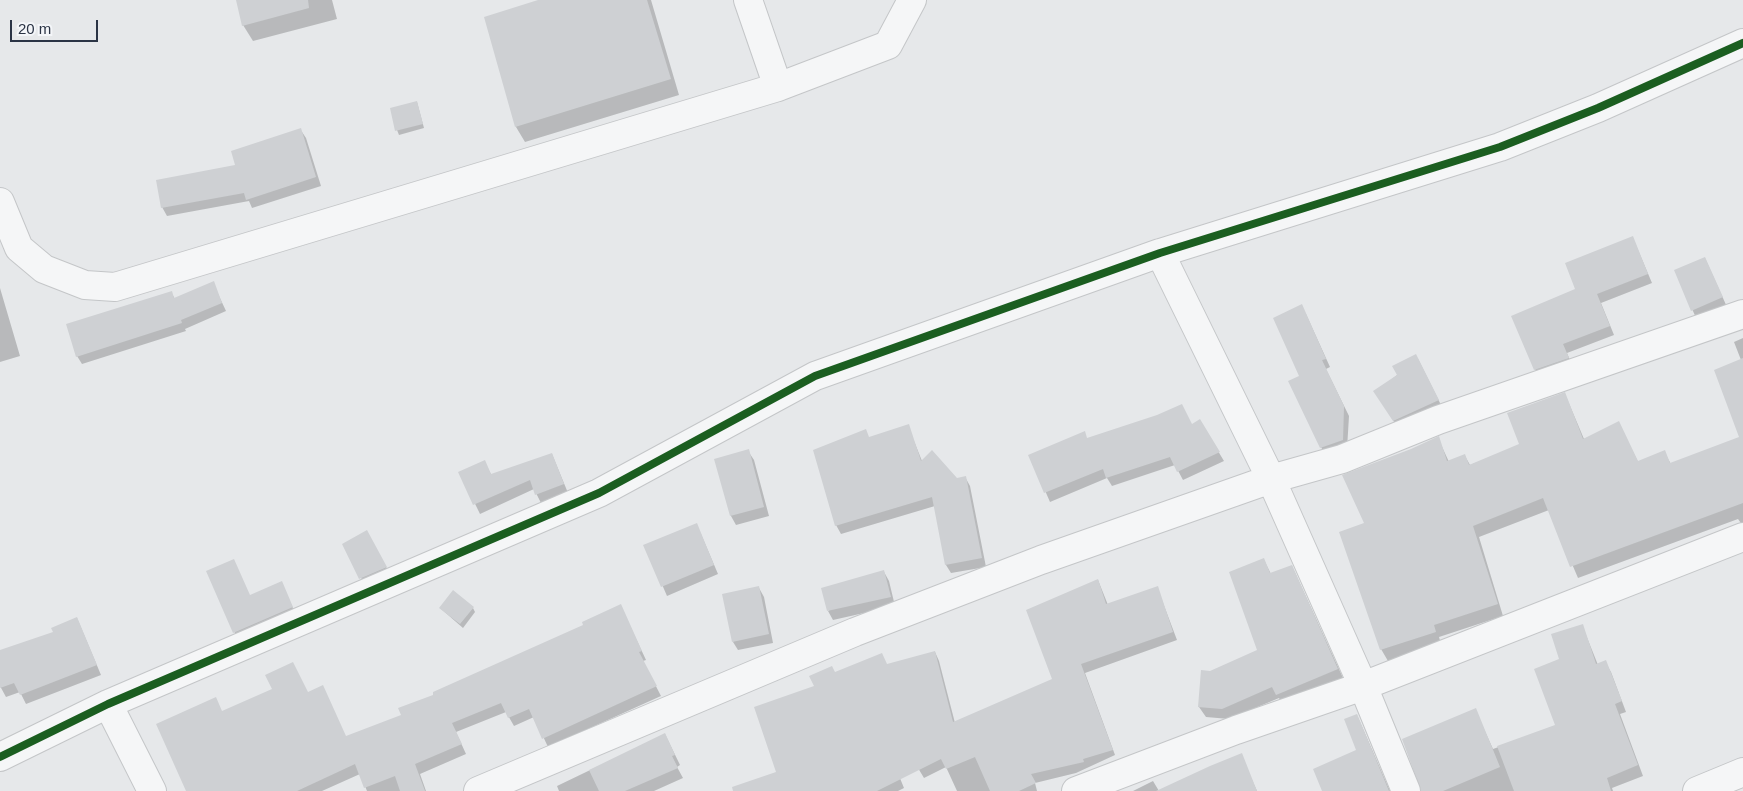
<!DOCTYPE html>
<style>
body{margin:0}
#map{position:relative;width:1743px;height:791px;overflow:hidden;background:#e6e8ea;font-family:Helvetica,sans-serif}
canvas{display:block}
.scale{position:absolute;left:10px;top:20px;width:88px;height:22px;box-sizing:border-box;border:2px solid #2b3445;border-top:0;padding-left:6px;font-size:15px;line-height:18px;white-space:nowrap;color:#2b3445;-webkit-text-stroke:4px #f4f6f9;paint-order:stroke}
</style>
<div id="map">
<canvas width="1743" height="791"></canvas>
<div class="scale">20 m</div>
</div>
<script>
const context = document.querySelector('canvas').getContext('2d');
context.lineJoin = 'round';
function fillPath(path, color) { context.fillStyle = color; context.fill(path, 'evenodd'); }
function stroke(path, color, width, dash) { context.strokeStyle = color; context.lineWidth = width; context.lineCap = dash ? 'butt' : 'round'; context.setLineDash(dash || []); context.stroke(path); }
fillPath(new Path2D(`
 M 237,0 L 332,0 L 337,19 L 253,41 L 243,25 Z
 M 542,0 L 651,0 L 679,95 L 525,142 L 516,127 Z
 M 417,102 L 424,128 L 399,135 L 397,130 Z
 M 300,129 L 306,138 L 321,186 L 252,208 L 249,201 L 167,216 L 162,207 Z
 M 1633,238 L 1652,283 L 1601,303 L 1614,335 L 1567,353 L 1573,367 L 1540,378 L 1535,369 L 1576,290 Z
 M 1705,258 L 1727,307 L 1697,320 L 1675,271 Z
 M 213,283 L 226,311 L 185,329 L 186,331 L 82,364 L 77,356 L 171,292 L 175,299 Z
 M 0,288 L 20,356 L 0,362 Z
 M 1306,314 L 1330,367 L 1326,369 L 1349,416 L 1347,449 L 1326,456 L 1321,447 L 1301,377 Z
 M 1743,338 L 1743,526 L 1738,519 L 1578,578 L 1549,510 L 1479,537 L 1503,616 L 1439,637 L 1441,644 L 1388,661 L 1381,649 L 1365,523 L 1438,438 L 1449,462 L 1465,456 L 1470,465 L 1521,445 L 1565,394 L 1584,439 L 1619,423 L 1638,462 L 1664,452 L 1671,464 L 1740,438 L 1741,360 L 1734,342 Z
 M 1418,359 L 1441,405 L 1396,425 L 1375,392 Z
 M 1200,421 L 1224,461 L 1183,480 L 1175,465 L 1112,486 L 1107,478 L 1050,502 L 1030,456 L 1088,439 L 1192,426 Z
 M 908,426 L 922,461 L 957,479 L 965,477 L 970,486 L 986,567 L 951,573 L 946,565 L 935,506 L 841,534 L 836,525 L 870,438 Z
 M 748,451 L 754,460 L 769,516 L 736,525 L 731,516 L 716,460 Z
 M 552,454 L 568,493 L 541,503 L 534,489 L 480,514 L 460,473 L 484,461 L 492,476 Z
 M 701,534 L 718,574 L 667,596 L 645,545 Z
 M 372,541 L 391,576 L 366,587 L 343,544 Z
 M 1264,560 L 1271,574 L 1292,566 L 1344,680 L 1283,705 L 1279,698 L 1229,719 L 1206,717 L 1199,707 L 1210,672 L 1259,650 Z
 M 207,572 L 250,596 L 281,582 L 297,617 L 239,642 Z
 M 884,572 L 889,581 L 895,606 L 833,620 L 828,611 Z
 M 1098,580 L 1108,605 L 1157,587 L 1177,640 L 1085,673 L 1115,755 L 1076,773 L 1035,783 L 1037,791 L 957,791 L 946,767 L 924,778 L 912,758 L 895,766 L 904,788 L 898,791 L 774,791 L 778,773 L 816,687 L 835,673 L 887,665 L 935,652 L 939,661 L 955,723 L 1054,679 Z
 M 759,588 L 764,597 L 773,643 L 738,650 L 733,642 Z
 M 440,608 L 473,608 L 475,612 L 463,628 Z
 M 625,615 L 646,660 L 643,661 L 661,696 L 548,747 L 534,717 L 514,726 L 506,712 L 456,732 L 466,754 L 420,774 L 426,791 L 367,791 L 360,774 L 322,791 L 188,791 L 308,693 L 346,737 L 402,716 Z
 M 77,618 L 101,675 L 26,704 L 20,692 L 6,697 L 0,686 L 0,651 L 54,633 Z
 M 1582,625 L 1598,665 L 1605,662 L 1611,672 L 1626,712 L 1620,714 L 1643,776 L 1612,788 L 1613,791 L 1423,791 L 1475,709 L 1493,749 L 1557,726 L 1560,660 Z
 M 1357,715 L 1390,791 L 1323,791 L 1358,750 Z
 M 665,734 L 680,765 L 677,767 L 683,778 L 654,791 L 559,791 L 557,786 Z
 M 1241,755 L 1257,791 L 1133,791 L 1153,781 L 1159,791 Z`), '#0003');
fillPath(new Path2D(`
 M 236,0 L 308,0 L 309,8 L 242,26 Z
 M 538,0 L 647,0 L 671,79 L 515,127 L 484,17 Z
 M 417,101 L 423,124 L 395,131 L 390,108 Z
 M 301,128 L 316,177 L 246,200 L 244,193 L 161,208 L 156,180 L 235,165 L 231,151 Z
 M 1633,236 L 1648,274 L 1597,294 L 1610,326 L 1563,344 L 1569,358 L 1534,370 L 1511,316 L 1575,289 L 1565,263 Z
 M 1705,257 L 1723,297 L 1691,311 L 1674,270 Z
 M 214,281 L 222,303 L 181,320 L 182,323 L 76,357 L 66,324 L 172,291 L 174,298 Z
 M 1302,304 L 1326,359 L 1322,360 L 1344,406 L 1343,440 L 1320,448 L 1288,381 L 1299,376 L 1273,318 Z
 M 1416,354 L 1439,400 L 1393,421 L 1373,391 L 1397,375 L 1392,366 Z
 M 1743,358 L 1743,503 L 1570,567 L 1543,498 L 1473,526 L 1498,604 L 1434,625 L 1436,632 L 1380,650 L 1339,532 L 1364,523 L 1342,475 L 1411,449 L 1439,436 L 1447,461 L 1465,454 L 1469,465 L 1519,444 L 1507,413 L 1565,392 L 1583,439 L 1619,421 L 1638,461 L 1665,450 L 1670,463 L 1739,437 L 1714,370 Z
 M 1182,404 L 1192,424 L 1200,419 L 1220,452 L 1177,472 L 1170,457 L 1106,478 L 1103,469 L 1044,493 L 1028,455 L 1085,431 L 1087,438 L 1157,415 Z
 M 909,424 L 921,461 L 932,450 L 957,478 L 966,476 L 982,558 L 945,565 L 932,497 L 835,526 L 813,450 L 866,429 L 869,437 Z
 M 749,449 L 764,507 L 730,516 L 714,459 Z
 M 552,453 L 564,484 L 535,495 L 530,480 L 473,505 L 458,472 L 485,460 L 491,474 Z
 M 697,523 L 714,565 L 661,587 L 643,545 Z
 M 367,530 L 387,567 L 359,579 L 342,544 Z
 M 1264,558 L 1270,573 L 1292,565 L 1338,669 L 1276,695 L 1272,687 L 1222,709 L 1198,707 L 1201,670 L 1210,671 L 1257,650 L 1229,572 Z
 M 234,559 L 250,595 L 282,581 L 293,607 L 233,633 L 206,571 Z
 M 884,570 L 891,597 L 827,611 L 821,588 Z
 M 1098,579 L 1106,604 L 1158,586 L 1173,632 L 1081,664 L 1113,750 L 1083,759 L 1084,762 L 1031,774 L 1036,783 L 1019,791 L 990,791 L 975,757 L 946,769 L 941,759 L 877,791 L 733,791 L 732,787 L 776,772 L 754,707 L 814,686 L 809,676 L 832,666 L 835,672 L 882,653 L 887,664 L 935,651 L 953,722 L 1052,679 L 1026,610 Z
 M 759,586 L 769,634 L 732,642 L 722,594 Z
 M 453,590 L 474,607 L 460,624 L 439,608 Z
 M 621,604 L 642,651 L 639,652 L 657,686 L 542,739 L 529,709 L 508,718 L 501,703 L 452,723 L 462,744 L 415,764 L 425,791 L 400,791 L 395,776 L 364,788 L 355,764 L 297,791 L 186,791 L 156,724 L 216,697 L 222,711 L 272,689 L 265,675 L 293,662 L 308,692 L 323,685 L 346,736 L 401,715 L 398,708 L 433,695 L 433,692 L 583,625 L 582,622 Z
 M 77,617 L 97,665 L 20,695 L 14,683 L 0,688 L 0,650 L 53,632 L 51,628 Z
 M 1583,624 L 1596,664 L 1606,660 L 1622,701 L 1615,704 L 1638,765 L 1607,778 L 1611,791 L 1514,791 L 1497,746 L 1555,725 L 1534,669 L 1559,659 L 1551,634 Z
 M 1476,708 L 1500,767 L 1443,791 L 1421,791 L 1402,739 Z
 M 1357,714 L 1389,791 L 1322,791 L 1313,769 L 1356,750 L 1344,719 Z
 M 665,733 L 675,755 L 672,756 L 678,768 L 625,791 L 599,791 L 589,770 Z
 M 1242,753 L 1257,791 L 1156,791 L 1210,766 Z`), '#ced0d3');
const minor = new Path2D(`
 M 748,0 L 778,87
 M 0,202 L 19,248 L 44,269 L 85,285 L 115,287 L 778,87 L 888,45 L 912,0
 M 1160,253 L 1271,479 L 1363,686 L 1406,791
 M 108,704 L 152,791
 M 0,757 L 108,704 L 599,493 L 815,376 L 1160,253 L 1500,147 L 1598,108 L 1743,43
 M 478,791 L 855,632 L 1041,560 L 1271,479 L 1342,459 L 1438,420 L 1743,314
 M 1076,791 L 1236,730 L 1363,686 L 1743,537
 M 1697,791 L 1743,772`);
stroke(minor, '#c4c6c8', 30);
stroke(minor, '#f5f6f7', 28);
stroke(new Path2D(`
 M 0,757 L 108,704 L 599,493 L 815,376 L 1160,253 L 1500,147 L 1598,108 L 1743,43`), '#1b5e20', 8);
</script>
